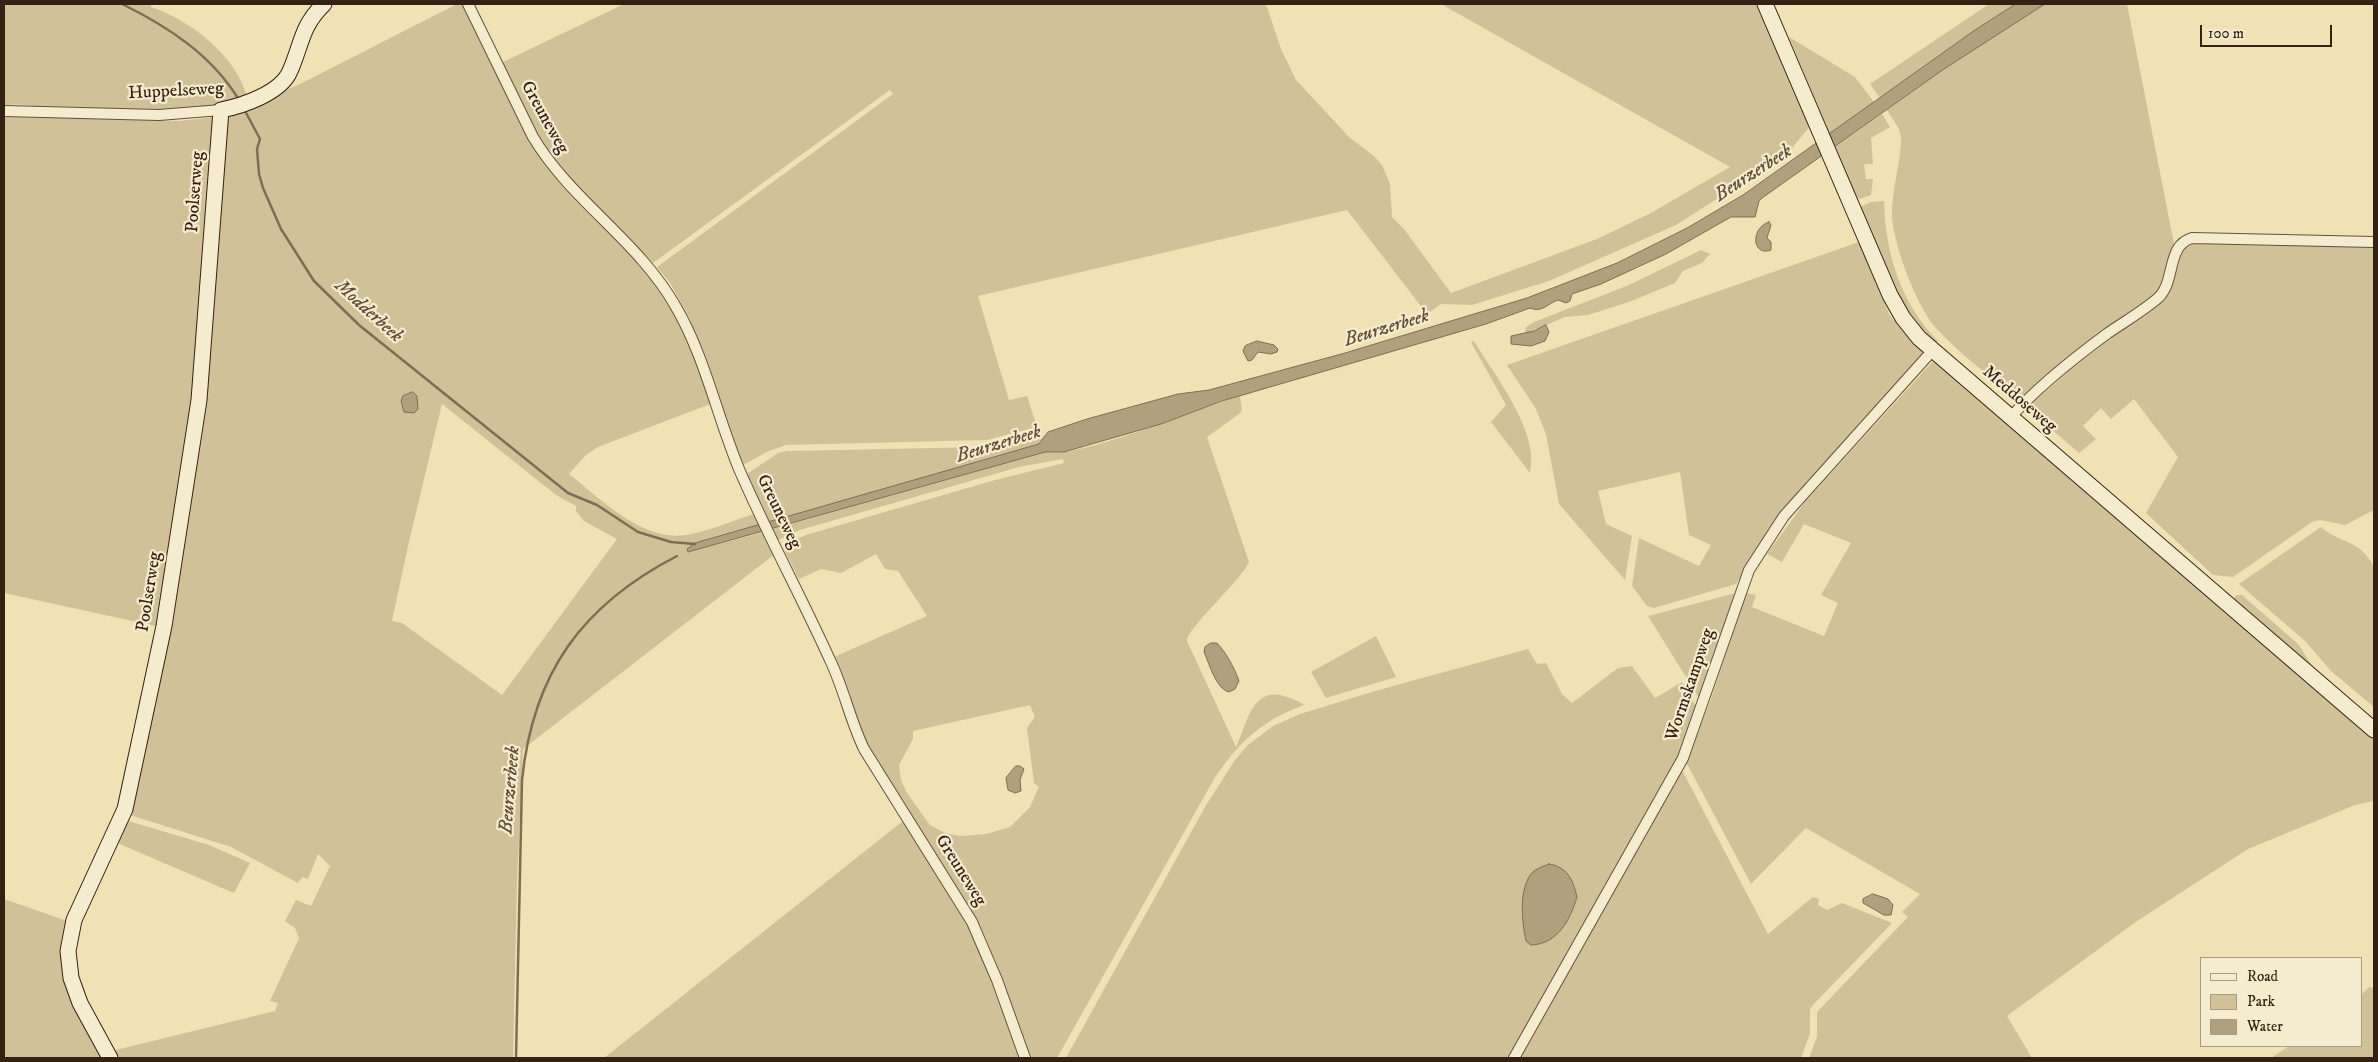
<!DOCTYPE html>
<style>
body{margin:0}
#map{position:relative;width:2378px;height:1062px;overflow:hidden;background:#f0e2b5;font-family:"IM FELL DW Pica",serif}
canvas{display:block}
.frame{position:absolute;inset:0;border:5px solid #362013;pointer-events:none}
.legend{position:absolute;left:2200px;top:957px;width:162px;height:90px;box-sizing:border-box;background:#f5eccf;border:1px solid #a99a84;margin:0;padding:6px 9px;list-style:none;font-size:15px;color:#362013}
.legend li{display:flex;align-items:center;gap:10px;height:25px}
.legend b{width:25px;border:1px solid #a99a84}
.scale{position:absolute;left:2200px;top:25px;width:132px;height:22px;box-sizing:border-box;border:2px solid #362013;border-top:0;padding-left:6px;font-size:15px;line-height:18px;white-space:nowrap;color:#362013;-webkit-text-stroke:4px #f5eccf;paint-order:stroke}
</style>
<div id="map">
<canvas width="2378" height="1062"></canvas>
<div class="frame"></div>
<ul class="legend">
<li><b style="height:6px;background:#f5eccf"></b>Road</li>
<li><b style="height:14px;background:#d0c199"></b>Park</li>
<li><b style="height:14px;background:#b1a07e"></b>Water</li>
</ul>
<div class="scale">100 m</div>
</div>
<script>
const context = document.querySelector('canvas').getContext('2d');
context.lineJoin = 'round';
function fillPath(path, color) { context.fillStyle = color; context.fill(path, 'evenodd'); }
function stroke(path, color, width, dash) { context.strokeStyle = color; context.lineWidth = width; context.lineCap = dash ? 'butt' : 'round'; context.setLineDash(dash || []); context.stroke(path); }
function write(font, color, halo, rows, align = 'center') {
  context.font = font + ' "IM FELL DW Pica",serif'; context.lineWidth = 4.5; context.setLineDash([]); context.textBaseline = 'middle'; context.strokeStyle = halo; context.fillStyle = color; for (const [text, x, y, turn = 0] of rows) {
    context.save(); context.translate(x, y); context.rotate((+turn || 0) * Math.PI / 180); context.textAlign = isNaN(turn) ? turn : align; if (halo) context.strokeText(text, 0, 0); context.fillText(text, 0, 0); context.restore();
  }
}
fillPath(new Path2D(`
 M 4,4 L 151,4 L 151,7 C 190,20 236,55 247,97 C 186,118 121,110 57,108 C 40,107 21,103 4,105 Z
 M 457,4 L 465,4 L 533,142 L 668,289 L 713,403 L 598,447 L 586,455 L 569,474 C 601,499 642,542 686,535 C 710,531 734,520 757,513 L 761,525 L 695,543 L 688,552 L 764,532 L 775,554 L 523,749 L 517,882 L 513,1058 L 115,1058 L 112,1051 L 275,1011 L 278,1003 L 270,1001 L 299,938 L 295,928 L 285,921 L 296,900 L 311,906 L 330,866 L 318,854 L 308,879 L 302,877 L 298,883 L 231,847 L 127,814 L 163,652 L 224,117 L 302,83 ZM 442,404 L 556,495 L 576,506 L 576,511 L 584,521 L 617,539 L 502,695 L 402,623 L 392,621 L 408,546 Z
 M 624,4 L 1266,4 L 1281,49 L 1296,80 L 1350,138 L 1374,156 L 1382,165 L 1390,184 L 1392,217 L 1404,229 L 1451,293 L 1597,239 L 1651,213 L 1730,167 L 1441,4 L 1758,4 L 1811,125 L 1787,154 L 1676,225 L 1549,281 L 1472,305 L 1441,304 L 1427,314 L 1347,210 L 978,296 L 1009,400 L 1027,396 L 1037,427 L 987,440 L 786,445 L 769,451 L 743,465 L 689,317 L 670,283 L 657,267 L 893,94 L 890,90 L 653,263 L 564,174 L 540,141 L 501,63 Z
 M 1989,4 L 2016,4 L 1975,30 L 1880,98 L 1870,84 Z
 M 2045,4 L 2127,4 L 2175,249 L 2161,292 L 2021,403 C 1994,379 1958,353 1935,327 C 1916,305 1894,246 1892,217 C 1891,191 1901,164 1901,138 L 1899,129 L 1887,110 L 1944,69 Z
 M 1789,37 L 1855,77 L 1874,102 L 1830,134 Z
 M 1882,114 L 1890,127 L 1871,138 L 1873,164 L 1864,164 L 1866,179 L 1873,179 L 1871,195 L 1860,199 L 1856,197 L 1835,147 Z
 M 4,116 L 179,121 L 216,117 L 204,326 L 160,627 L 4,593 Z
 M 1884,201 C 1885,253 1901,304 1938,341 L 1936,343 C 1897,307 1880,255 1860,207 L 1871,202 Z
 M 1859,242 L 1890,316 L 1922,352 L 1921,356 L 1795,499 L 1736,584 L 1654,608 L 1647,606 L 1632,586 L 1639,538 L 1699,566 L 1711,545 L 1689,535 L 1680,472 L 1598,491 L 1606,524 L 1632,536 L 1625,580 L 1559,504 L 1546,434 L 1536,409 L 1507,365 Z
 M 2191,243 L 2374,244 L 2374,510 L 2345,525 L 2320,520 L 2312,522 L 2233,577 L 2213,575 L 2146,513 L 2178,457 L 2134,399 L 2111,419 L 2101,408 L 2083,426 L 2096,439 L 2079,453 L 2027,408 L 2071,369 L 2155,304 L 2181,248 Z
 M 1701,250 L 1710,254 L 1702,263 L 1683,271 L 1675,283 L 1629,302 L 1588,315 L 1565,317 L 1525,334 L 1526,327 L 1534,322 L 1629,285 Z
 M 1474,341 C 1494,375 1540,431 1530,473 L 1491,422 L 1506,405 L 1471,342 Z
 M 1933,361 L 2374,738 L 2374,801 L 2355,805 L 2248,849 L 2137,921 L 2007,1016 L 2032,1058 L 1809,1058 L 1817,1037 L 1817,1012 L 1908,917 L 1902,912 L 1920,894 L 1806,828 L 1751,884 L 1686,762 L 1710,702 L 1746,593 L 1756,595 L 1752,607 L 1824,636 L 1838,603 L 1821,595 L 1851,543 L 1804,524 L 1782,562 L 1767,554 L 1805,502 Z
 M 1240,396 L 1242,410 L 1239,414 L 1207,437 L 1249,562 C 1240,582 1187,628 1187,641 L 1236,747 C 1247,724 1252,684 1287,697 C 1293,699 1299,701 1304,705 C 1261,721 1239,742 1214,779 L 1057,1058 L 1029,1058 L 1006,991 L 985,938 L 952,881 L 879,767 L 868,746 L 834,657 L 927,616 L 898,571 L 885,569 L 876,554 L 841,573 L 821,569 L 799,579 L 783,548 L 791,541 L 809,534 L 995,480 L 1064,463 L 1063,459 L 1019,467 L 800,530 L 778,540 L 773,529 L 1045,452 C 1072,461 1206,406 1240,396 ZM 1030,705 L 1035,717 L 1027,728 L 1034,783 L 1039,787 L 1030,807 L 1010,827 L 986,834 L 961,836 L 945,833 L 930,825 L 907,793 L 901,780 L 899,765 L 913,739 L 913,731 Z
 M 1040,433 L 1044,436 L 1040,444 L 769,522 L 747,474 L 778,453 L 787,451 L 984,447 Z
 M 2321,527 C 2343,546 2358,537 2374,567 L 2374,707 L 2331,671 L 2305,641 L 2239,584 Z
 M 1736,593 L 1701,701 L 1648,616 Z
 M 2237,595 L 2242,595 L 2298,644 L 2315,670 L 2232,599 Z
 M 1376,636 L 1396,677 L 1326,698 L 1311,672 Z
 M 1528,649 L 1537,664 L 1546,663 L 1562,694 L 1572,703 L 1618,668 L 1632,666 L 1655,698 L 1682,682 L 1696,707 L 1680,753 L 1636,830 L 1610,884 L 1508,1058 L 1066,1058 L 1205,807 L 1235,760 L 1248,745 L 1273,726 L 1300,714 L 1375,691 Z
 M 1682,770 L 1768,934 L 1813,897 L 1819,899 L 1818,905 L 1827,910 L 1842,903 L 1892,923 L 1813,1005 L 1810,1009 L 1810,1034 L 1801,1058 L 1520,1058 Z
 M 125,820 L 209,845 L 250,863 L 234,893 L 115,842 Z
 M 903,821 L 970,930 L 991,978 L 1020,1058 L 604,1058 Z
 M 4,899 L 70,922 L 65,952 L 107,1058 L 4,1058 Z
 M 2369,987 L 2374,988 L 2374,1058 L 2271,1058 L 2289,1046 L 2362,1046 L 2362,994 Z`), '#d0c199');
const water = new Path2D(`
 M 2016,4 L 2045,4 L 1944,69 L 1762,198 L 1759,201 L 1755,217 L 1731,217 L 1666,254 L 1601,284 L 1572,294 L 1570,301 L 1566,303 L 1558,300 C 1547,304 1542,313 1530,308 L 1486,324 L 1222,401 L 1161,424 L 1064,452 L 1045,452 L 688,552 L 687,549 L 695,543 L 1039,444 L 1048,432 L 1087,419 L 1178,394 L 1209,390 L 1345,353 L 1527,298 L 1617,263 L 1687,228 L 1743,195 L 1975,30 Z
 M 1769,222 L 1771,225 L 1767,238 L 1771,242 L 1771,250 C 1752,257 1750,228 1769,222 Z
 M 1546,325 L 1549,332 L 1545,341 L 1531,346 L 1511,344 L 1511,336 L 1534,331 Z
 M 1257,341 L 1274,345 L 1278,349 L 1277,352 L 1271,354 L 1258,352 L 1252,360 L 1248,361 L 1243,351 L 1245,346 Z
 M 413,392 L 417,396 L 418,409 L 414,413 L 404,412 L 401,401 L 403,396 Z
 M 1211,643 L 1217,643 C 1227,654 1234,667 1239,681 L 1235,689 L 1229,692 C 1216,689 1209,663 1204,652 L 1205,647 Z
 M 1016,766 L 1020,766 L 1024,769 L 1020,780 L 1021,791 L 1015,793 L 1008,790 L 1006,778 Z
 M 1549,864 C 1567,867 1573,879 1577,897 C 1570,920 1558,944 1531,945 L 1526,941 C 1522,921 1519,895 1529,877 C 1533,869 1542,867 1549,864 Z
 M 1873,894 L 1888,899 L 1893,905 L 1891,915 L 1884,915 L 1863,903 L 1863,899 Z`);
fillPath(water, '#b1a07e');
stroke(water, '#806d53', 1);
stroke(new Path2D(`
 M 122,4 C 167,26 212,55 239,100
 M 244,109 L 260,139 L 257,149 L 259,174 L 263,188 L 281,229 L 314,281 L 359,325 L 568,493 L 597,505 L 638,532 L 671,542 L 695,544
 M 516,1058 L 522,780 C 533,673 582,605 677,556`), '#806d53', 2.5);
const street = new Path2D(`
 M 468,4 L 533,137 C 572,202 639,241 676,307 C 705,357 717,416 739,469 C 767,534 801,596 830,660 C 844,689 850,720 864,749 L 972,922 L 997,980 L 1025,1058
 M 4,111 L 159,115 L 221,110
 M 2010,418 C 2038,386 2074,358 2108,333 C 2124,322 2143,311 2158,298 C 2176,282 2166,245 2192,238 L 2374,242
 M 1514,1058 L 1683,758 L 1749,570 L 1784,516 L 1933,350`);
const secondary = new Path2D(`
 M 1765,4 L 1890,295 L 1903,318 L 1919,338 L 2374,730
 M 110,1058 L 80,1003 L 71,978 L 68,951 L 74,920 L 125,809 L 164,626 L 199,400 L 221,110 C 242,106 281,93 290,71 C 302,44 301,26 324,4`);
stroke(street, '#64503c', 12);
stroke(secondary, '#362013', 17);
stroke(street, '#f5eccf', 10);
stroke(secondary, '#f5eccf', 15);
write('18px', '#362013', '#f5eccf', [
 ["Huppelseweg",176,92,-3],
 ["Greuneweg",544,118,61],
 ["Poolserweg",196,192,-86],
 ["Meddoseweg",2019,400,41],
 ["Greuneweg",778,512,64],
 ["Poolserweg",150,592,-81],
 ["Wormskampweg",1691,685,-71],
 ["Greuneweg",960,871,58]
]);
write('italic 19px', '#614d38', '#f5eccf', [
 ["Beurzerbeek",1754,174,-33],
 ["Modderbeek",368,312,42],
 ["Beurzerbeek",1387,329,-17],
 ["Beurzerbeek",999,445,-17],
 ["Beurzerbeek",511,790,-85]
]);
</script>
